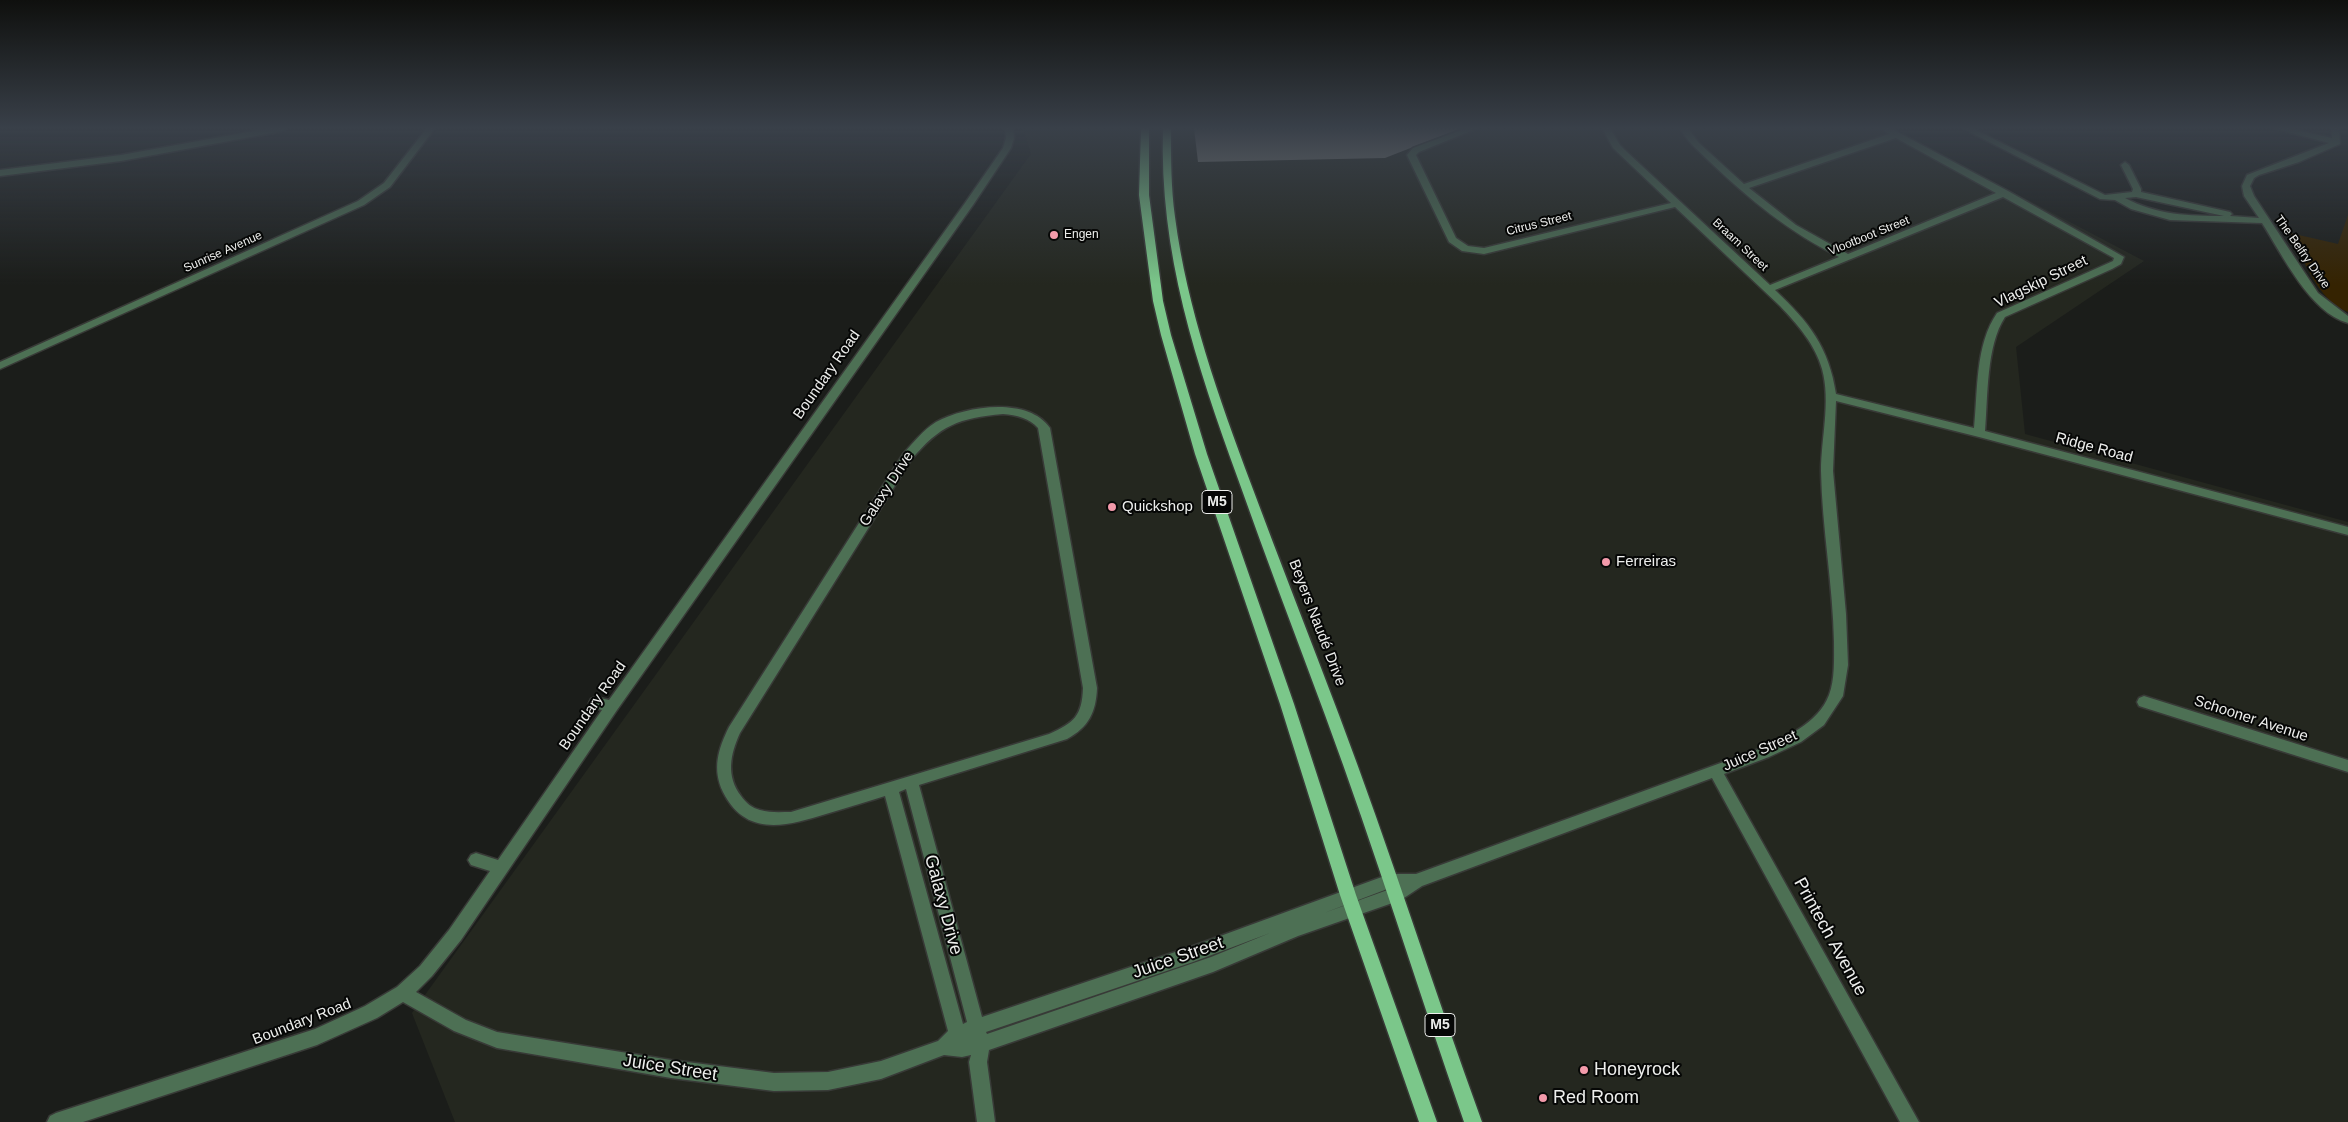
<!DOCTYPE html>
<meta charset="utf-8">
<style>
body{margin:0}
canvas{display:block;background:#1b1d1a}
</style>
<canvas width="2348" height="1122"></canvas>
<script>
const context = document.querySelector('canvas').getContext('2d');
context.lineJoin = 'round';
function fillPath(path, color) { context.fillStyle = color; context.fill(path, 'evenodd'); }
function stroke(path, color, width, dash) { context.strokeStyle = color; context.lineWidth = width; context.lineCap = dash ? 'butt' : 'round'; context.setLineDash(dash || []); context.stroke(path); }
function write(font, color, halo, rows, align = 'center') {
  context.font = font + ' Helvetica,sans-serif'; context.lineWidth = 4; context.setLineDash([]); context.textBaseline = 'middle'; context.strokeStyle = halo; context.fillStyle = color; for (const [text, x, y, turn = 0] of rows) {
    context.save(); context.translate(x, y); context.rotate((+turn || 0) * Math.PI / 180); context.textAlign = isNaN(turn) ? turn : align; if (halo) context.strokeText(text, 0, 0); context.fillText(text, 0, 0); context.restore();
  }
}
fillPath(new Path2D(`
 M 1023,128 L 1891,128 L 2144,261 L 2016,347 L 2025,434 L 2348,522 L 2348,1122 L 455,1122 L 412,1013 L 1031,154 Z`), '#24271f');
fillPath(new Path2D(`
 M 2348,215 L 2348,312 C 2318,301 2304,260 2290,233 L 2338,244 Z`), '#352301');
fillPath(new Path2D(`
 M 1194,128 L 1459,128 L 1459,129 L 1385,158 L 1198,162 Z`), '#8a8986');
const minor = new Path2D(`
 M 270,128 L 287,128 L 283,131 L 121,161 L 0,176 L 0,170 L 121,155 Z
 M 427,128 L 435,128 L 390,187 L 364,205 L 0,369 L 0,362 L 358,201 L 384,183 Z
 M 1005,128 L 1013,128 L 1014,138 L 1011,148 L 973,205 L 617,710 L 461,940 L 432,976 L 416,992 L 466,1020 L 497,1032 L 671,1060 L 774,1073 L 828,1072 L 881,1061 L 938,1041 L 948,1031 L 885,796 C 866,802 846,808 826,814 C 787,826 746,838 723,792 C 712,769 718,749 729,727 L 903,454 C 913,443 923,430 936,422 C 965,406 1028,396 1050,428 L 1097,688 C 1096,712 1089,727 1067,739 L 919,785 L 982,1017 L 1193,946 L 1390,874 L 1416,874 L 1759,749 C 1785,737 1818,724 1829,695 C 1835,679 1834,658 1834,642 C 1833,585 1822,528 1821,471 C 1821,438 1831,402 1822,369 C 1815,344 1797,324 1780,306 L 1675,207 L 1484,254 L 1462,251 L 1449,242 L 1407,155 L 1413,148 L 1467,128 L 1478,128 L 1419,152 L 1416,155 L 1456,238 L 1468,246 L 1484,248 L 1671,203 L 1613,148 L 1602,128 L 1610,128 L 1620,145 L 1627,152 L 1770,285 L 1839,257 C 1789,232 1750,200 1710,162 C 1699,151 1687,142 1680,128 L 1688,128 L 1699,143 L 1744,184 L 1889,134 L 1880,128 L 1890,128 L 2008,191 L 2124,257 L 2121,264 L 2112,269 L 2005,317 C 1986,346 1988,397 1985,431 L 2348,527 L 2348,535 L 1979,437 L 1836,401 L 1833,471 L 1846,614 L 1848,665 L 1843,696 L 1824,725 L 1801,742 L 1769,757 L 1724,774 L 1919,1122 L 1900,1122 L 1712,778 L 1422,886 L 1401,900 L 1298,936 L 1213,972 L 989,1050 L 987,1062 L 995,1122 L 977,1122 L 969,1062 L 971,1055 L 962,1057 L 944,1055 L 881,1079 L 828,1090 L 774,1091 L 671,1078 L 497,1048 L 454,1031 L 403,1002 L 377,1018 L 317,1045 L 83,1122 L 47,1122 L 50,1116 L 56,1113 L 315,1029 L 365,1006 L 397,987 L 420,966 L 449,930 L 490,871 L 471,865 L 468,860 L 471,855 L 476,853 L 498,860 L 602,710 L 591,707 L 589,703 L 591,699 L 596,697 L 609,700 L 965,203 L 1003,148 L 1006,138 ZM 1896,138 L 1996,193 L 1848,254 L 1796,225 L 1749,188 ZM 2003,197 L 2114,258 L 2113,261 L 1997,313 C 1975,345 1978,390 1974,428 L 1836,394 C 1829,347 1809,322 1775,290 ZM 1003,414 C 1017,415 1029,418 1038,428 L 1083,688 C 1082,716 1074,723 1049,734 L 791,812 C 781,812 770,813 760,810 C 752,808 746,803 741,796 C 726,776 730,755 740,733 L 911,460 C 940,425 959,418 1003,414 ZM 906,789 L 967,1022 L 963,1024 L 899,792 ZM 1390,888 L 1393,888 L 1324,913 ZM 1270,933 L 1211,957 L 987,1034 L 986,1032 L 1193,962 Z
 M 1962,128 L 1972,128 L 2105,195 L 2132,192 L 2133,189 L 2121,165 L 2125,162 L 2129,165 L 2141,189 L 2141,192 L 2230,212 L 2232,214 L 2230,216 L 2259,218 L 2244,196 L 2242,186 L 2247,175 L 2329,143 L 2273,128 L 2287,128 L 2332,138 L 2331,128 L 2339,128 L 2340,144 L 2299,162 L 2259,175 L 2254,178 L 2250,186 L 2254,196 L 2318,293 L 2348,316 L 2348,323 C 2310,313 2282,254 2262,223 L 2170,220 L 2131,209 L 2115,200 L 2100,199 ZM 2136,197 L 2224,216 C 2189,216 2157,215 2125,198 Z
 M 2144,696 L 2348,760 L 2348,772 L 2139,706 L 2137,702 L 2139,698 Z`);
const major = new Path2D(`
 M 1141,128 L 1149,128 L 1149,195 L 1163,301 L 1171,335 L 1207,454 L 1294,704 L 1356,895 L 1437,1122 L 1419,1122 L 1340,895 L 1280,704 L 1195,454 L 1161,335 L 1153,301 L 1139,195 Z
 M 1163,128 L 1171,128 C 1171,158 1171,188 1175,217 C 1187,309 1219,398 1251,484 C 1280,562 1310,638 1339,715 C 1390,850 1433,987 1482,1122 L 1464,1122 C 1417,987 1375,850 1325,715 C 1296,637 1266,558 1238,479 C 1196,363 1159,253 1163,128 Z`);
stroke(minor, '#383a37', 3);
stroke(major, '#383a37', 3);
fillPath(minor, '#4d7054');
fillPath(major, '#7bc78a');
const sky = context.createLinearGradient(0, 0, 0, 285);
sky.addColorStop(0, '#0f100e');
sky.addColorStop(0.45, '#394049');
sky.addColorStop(1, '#39404900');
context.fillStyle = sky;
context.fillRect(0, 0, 2348, 285);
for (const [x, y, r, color] of [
 [1054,235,5,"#f39aaa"],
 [1112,507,5,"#f39aaa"],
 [1606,562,5,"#f39aaa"],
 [1584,1070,5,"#f39aaa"],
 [1543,1098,5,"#f39aaa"]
]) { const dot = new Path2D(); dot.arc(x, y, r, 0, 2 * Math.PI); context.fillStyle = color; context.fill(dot); stroke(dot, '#060706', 2); }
write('12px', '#edeeec', '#060706', [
 ["Citrus Street",1539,224,-14],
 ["Vlootboot Street",1869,236,-22],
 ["Braam Street",1740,245,43],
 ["Sunrise Avenue",223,252,-24],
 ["The Belfry Drive",2302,252,55]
]);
write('12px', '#edeeec', '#060706', [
 ["Engen",1064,235]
], 'left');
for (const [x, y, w] of [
 [1217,502,30],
 [1440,1025,30]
]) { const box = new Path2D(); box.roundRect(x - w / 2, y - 11.5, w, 23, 4); context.fillStyle = '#060706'; context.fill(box); stroke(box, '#edeeec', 1); }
write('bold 14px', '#edeeec', null, [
 ["M5",1217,502],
 ["M5",1440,1025]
]);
write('15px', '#edeeec', '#060706', [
 ["Vlagskip Street",2041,282,-26],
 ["Boundary Road",827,375,-55],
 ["Ridge Road",2094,448,15],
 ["Galaxy Drive",887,489,-57],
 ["Beyers Naudé Drive",1317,623,69],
 ["Boundary Road",593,706,-55],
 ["Schooner Avenue",2251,719,18],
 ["Juice Street",1760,751,-24],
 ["Boundary Road",302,1022,-21]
]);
write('15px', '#edeeec', '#060706', [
 ["Quickshop",1122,507],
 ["Ferreiras",1616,562]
], 'left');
write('18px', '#edeeec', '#060706', [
 ["Galaxy Drive",943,905,75],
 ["Printech Avenue",1830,937,61],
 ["Juice Street",1178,958,-19],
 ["Juice Street",670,1068,9]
]);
write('18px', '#edeeec', '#060706', [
 ["Honeyrock",1594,1070],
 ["Red Room",1553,1098]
], 'left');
</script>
